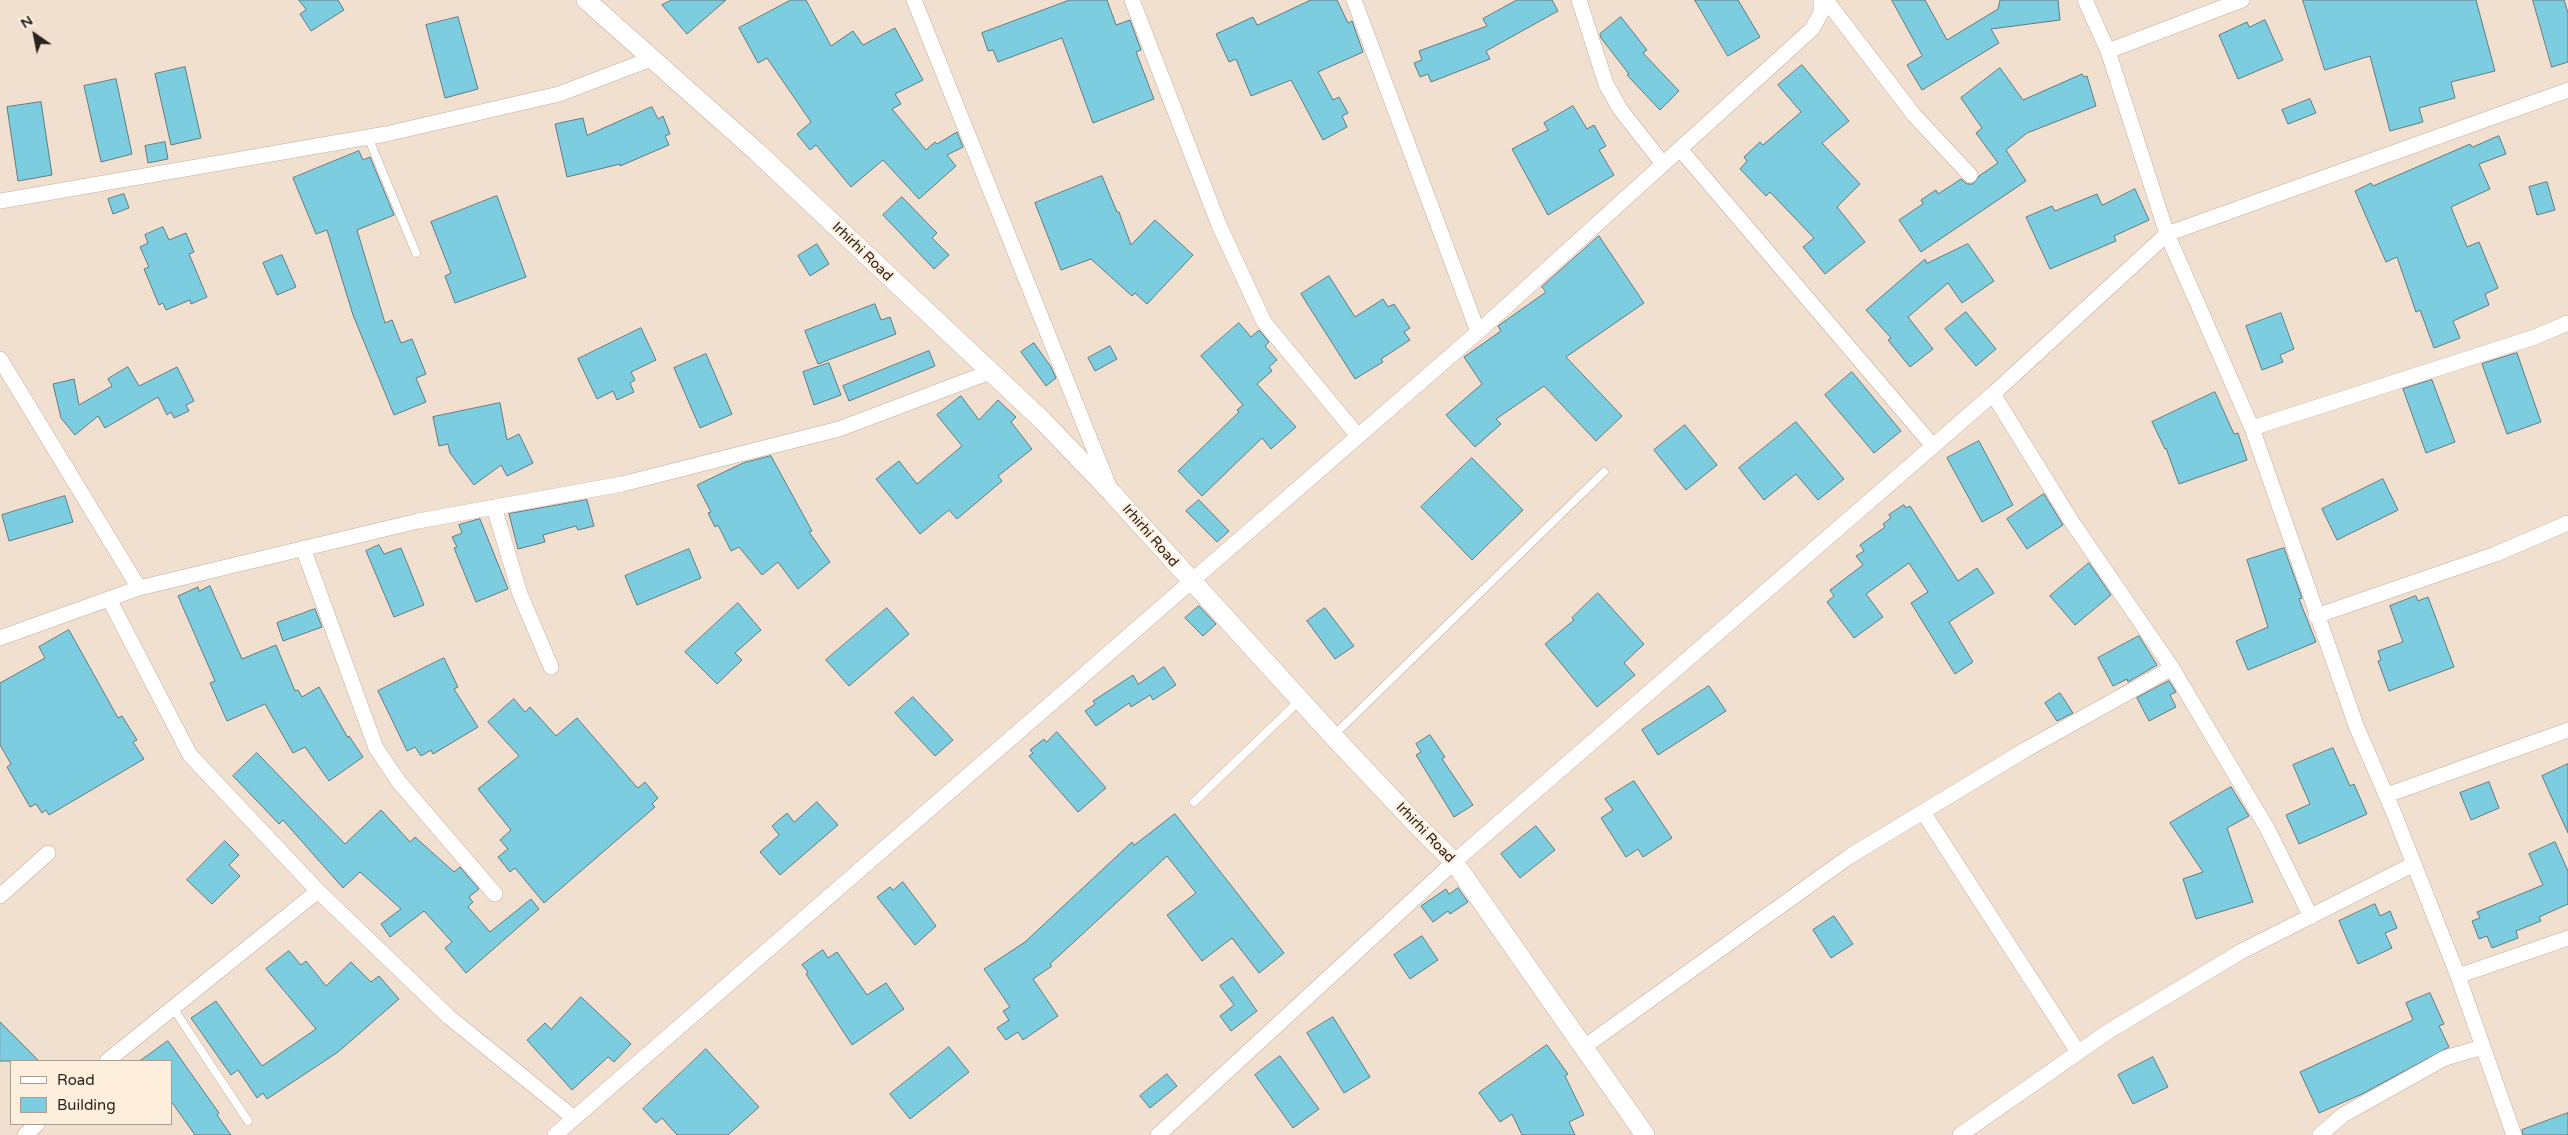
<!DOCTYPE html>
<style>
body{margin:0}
#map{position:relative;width:2568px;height:1135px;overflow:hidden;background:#f1e0cf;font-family:"Varela Round",sans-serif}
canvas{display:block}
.legend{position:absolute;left:10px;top:1060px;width:162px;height:65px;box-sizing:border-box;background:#feeedc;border:1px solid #a99d90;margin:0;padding:6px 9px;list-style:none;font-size:15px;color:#29231d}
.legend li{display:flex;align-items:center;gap:10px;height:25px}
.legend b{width:25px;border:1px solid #a99d90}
.north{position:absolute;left:10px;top:10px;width:50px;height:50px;-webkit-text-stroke:4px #feeedc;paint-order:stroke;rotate:327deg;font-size:14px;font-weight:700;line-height:20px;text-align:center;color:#29231d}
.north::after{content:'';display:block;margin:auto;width:18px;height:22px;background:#29231d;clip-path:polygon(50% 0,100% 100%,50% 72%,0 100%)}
</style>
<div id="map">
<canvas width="2568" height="1135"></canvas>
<ul class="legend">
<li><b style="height:6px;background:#fff"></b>Road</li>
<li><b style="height:14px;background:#7ccde0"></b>Building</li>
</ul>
<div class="north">N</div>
</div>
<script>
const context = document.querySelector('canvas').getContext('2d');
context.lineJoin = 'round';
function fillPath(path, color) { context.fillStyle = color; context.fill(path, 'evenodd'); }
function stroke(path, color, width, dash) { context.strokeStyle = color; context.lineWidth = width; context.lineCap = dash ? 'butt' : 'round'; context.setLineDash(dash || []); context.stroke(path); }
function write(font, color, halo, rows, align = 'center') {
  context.font = font + ' "Varela Round",sans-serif'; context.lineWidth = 4.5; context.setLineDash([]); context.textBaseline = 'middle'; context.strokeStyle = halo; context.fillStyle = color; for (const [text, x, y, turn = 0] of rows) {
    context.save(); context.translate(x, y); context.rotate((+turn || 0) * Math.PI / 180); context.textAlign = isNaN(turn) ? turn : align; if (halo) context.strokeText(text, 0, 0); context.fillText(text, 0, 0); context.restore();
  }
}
const building = new Path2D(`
 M 299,0 L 338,0 L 344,10 L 311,31 L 300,14 L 306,10 Z
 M 672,0 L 726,0 L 687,34 L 662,5 Z
 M 791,0 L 806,0 L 831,46 L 853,31 L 863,45 L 895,28 L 923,80 L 895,94 L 901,104 L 892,109 L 926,150 L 935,142 L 937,144 L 957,132 L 963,147 L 947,155 L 956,166 L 919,199 L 883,160 L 851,187 L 816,145 L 810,150 L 797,134 L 811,122 L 767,58 L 758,63 L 739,28 Z
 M 1070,0 L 1107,0 L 1116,25 L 1130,20 L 1141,50 L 1136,52 L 1154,99 L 1093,123 L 1062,38 L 998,62 L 993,50 L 988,51 L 982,33 Z
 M 1311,0 L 1337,0 L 1348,23 L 1352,21 L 1363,52 L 1318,72 L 1333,100 L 1339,97 L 1348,113 L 1342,116 L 1347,127 L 1323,140 L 1291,80 L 1251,96 L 1236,59 L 1229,62 L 1216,34 L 1253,17 L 1257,25 Z
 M 1517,0 L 1552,0 L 1558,11 L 1486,51 L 1490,59 L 1431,82 L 1428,74 L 1420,77 L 1414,63 L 1422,60 L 1419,51 L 1487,26 L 1483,19 Z
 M 1695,0 L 1738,0 L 1760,37 L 1728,56 Z
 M 1892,0 L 1925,0 L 1947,40 L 1998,9 L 2000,0 L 2058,0 L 2060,20 L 1991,29 L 1999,43 L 1922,90 L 1907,65 L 1922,56 Z
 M 2303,0 L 2476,0 L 2495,71 L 2451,82 L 2455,98 L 2419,108 L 2423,122 L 2390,131 L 2370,56 L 2325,70 Z
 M 2533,0 L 2564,0 L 2568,13 L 2568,62 L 2552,67 Z
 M 458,17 L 478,89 L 445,98 L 426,25 Z
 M 1621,17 L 1647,50 L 1643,53 L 1679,91 L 1660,110 L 1627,75 L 1629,74 L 1601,38 L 1600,34 Z
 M 2265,20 L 2283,60 L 2238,79 L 2219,35 L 2247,22 L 2249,27 Z
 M 1802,65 L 1849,121 L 1822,143 L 1860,184 L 1837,207 L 1865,242 L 1825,274 L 1803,247 L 1814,238 L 1770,192 L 1766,196 L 1740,169 L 1747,161 L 1744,157 L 1760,142 L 1763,145 L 1801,112 L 1778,85 Z
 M 185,67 L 201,138 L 171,145 L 155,74 Z
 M 2000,68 L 2023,100 L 2082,74 L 2084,77 L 2087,76 L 2096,106 L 2027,133 L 2006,150 L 2026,181 L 1921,252 L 1899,220 L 1923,204 L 1921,200 L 1936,190 L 1938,194 L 1961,179 L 1967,184 L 1973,184 L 1979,176 L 1998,163 L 1976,133 L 1982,128 L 1961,98 Z
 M 116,79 L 132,154 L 101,162 L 84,86 Z
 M 2310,99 L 2316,113 L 2288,124 L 2282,110 Z
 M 41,102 L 52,175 L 18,181 L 7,107 Z
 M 1573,106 L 1587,129 L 1594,125 L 1606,146 L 1599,150 L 1614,175 L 1548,215 L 1512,149 L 1548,130 L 1544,123 Z
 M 652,107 L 658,119 L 663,116 L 670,134 L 665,136 L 669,145 L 620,166 L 620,164 L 567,177 L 555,124 L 583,118 L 587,135 Z
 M 2499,136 L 2506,154 L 2479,164 L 2490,189 L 2451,207 L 2467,247 L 2479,242 L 2498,288 L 2485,294 L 2489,305 L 2453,321 L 2460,338 L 2434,348 L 2420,310 L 2416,312 L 2397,257 L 2386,262 L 2355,191 L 2371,183 L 2373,186 L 2470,144 L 2472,147 Z
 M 165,142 L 168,159 L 148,163 L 145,146 Z
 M 359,151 L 363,160 L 370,157 L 394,215 L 357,230 L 385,323 L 392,320 L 401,343 L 412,339 L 426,374 L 416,378 L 426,402 L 394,415 L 353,315 L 327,230 L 316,234 L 293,178 Z
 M 1102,176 L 1117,212 L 1119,212 L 1131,245 L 1155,220 L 1193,255 L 1147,304 L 1135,293 L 1132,296 L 1091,259 L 1061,270 L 1035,203 Z
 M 2547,182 L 2555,210 L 2537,215 L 2529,187 Z
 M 2135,189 L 2149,220 L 2114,236 L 2116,241 L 2050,269 L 2026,217 L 2052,206 L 2055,211 L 2097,194 L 2102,205 Z
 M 124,194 L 129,208 L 113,214 L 108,199 Z
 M 497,196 L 526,277 L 455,303 L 445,276 L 451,273 L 431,222 Z
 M 902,197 L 937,233 L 932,238 L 949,255 L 934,269 L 883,215 Z
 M 163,227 L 169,240 L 186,233 L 194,252 L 189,254 L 207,297 L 191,304 L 190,300 L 166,310 L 163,303 L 159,305 L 144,269 L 149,267 L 140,247 L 148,243 L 145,235 Z
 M 1599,236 L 1644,303 L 1566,357 L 1622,416 L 1596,441 L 1544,386 L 1496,419 L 1501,424 L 1475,447 L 1446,415 L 1482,384 L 1464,357 L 1501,331 L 1498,326 L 1546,292 L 1542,287 Z
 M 817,244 L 829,264 L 810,276 L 798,256 Z
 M 1968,244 L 1994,281 L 1962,303 L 1948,283 L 1908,317 L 1933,349 L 1910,367 L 1888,340 L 1891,338 L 1866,310 L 1925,259 L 1927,263 Z
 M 282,255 L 296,287 L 277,295 L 263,263 Z
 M 1329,276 L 1355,317 L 1383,299 L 1388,307 L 1394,304 L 1410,328 L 1404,332 L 1410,340 L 1381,359 L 1383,362 L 1355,379 L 1301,294 Z
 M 875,304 L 881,320 L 890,317 L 896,334 L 818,364 L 805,331 Z
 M 1966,312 L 1996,349 L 1976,366 L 1945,329 Z
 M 2281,313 L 2294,349 L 2280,355 L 2283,362 L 2262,370 L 2246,326 Z
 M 1239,323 L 1251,337 L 1259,330 L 1269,342 L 1265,346 L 1277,360 L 1269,367 L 1272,371 L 1257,384 L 1296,427 L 1271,449 L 1262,438 L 1202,496 L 1178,471 L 1239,412 L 1237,410 L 1243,405 L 1201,356 Z
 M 641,328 L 656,360 L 631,372 L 635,380 L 630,383 L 634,392 L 617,400 L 613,391 L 597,399 L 578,359 Z
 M 1034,343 L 1051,367 L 1056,378 L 1046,386 L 1021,352 Z
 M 1110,346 L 1117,359 L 1095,371 L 1088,358 Z
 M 929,351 L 935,366 L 849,401 L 843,386 Z
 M 2517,353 L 2541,422 L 2507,434 L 2482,364 Z
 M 706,354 L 732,414 L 700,428 L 674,368 Z
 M 829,363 L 841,395 L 814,405 L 803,372 Z
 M 128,367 L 139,386 L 177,367 L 194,401 L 186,405 L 189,411 L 174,418 L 171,412 L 167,415 L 158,397 L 105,428 L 98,416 L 75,435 L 61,418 L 53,384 L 74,379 L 79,405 L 112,386 L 108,379 Z
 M 1852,372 L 1901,431 L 1874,453 L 1825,395 Z
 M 2432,380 L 2455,442 L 2426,453 L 2403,389 Z
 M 2215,392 L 2234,434 L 2238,433 L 2247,460 L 2179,484 L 2166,448 L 2165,449 L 2152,422 Z
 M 961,396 L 979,420 L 998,400 L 1016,417 L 1011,422 L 1032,449 L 998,476 L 1002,481 L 957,519 L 949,510 L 920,534 L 876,479 L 899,461 L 917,484 L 962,446 L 937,415 Z
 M 500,403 L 507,440 L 519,434 L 533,463 L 507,476 L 501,465 L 474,485 L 450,453 L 448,444 L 439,446 L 433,417 Z
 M 1796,422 L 1844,479 L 1818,500 L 1796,474 L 1764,500 L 1739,468 Z
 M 1685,425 L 1717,465 L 1686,490 L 1654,450 Z
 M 1979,441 L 2013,505 L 1982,522 L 1947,458 Z
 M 771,456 L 812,531 L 809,532 L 830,562 L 798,589 L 778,562 L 762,575 L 739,547 L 731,551 L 718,525 L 715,527 L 708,513 L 711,512 L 697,485 L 743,463 Z
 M 1472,458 L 1523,510 L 1472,560 L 1421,507 Z
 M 2383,479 L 2398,510 L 2337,540 L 2322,509 Z
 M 2044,494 L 2063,525 L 2027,549 L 2007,519 Z
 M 65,496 L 73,522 L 9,541 L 2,515 Z
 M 587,500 L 594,526 L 578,530 L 576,526 L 543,535 L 545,542 L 518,549 L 509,514 Z
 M 1199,500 L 1229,531 L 1217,542 L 1186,511 Z
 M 1904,505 L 1906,508 L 1910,506 L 1958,581 L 1977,568 L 1994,593 L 1949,622 L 1973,662 L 1955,674 L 1911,603 L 1928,592 L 1909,563 L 1866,594 L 1883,617 L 1854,638 L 1827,602 L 1834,596 L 1830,590 L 1863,565 L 1856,556 L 1864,551 L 1860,545 L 1885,527 L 1883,524 L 1891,518 L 1889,515 Z
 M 480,519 L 508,589 L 476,602 L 454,548 L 457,547 L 452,537 L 462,533 L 459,525 Z
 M 379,545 L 384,554 L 401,548 L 424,605 L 394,617 L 366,551 Z
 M 2284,548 L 2302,598 L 2299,599 L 2316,642 L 2248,670 L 2236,641 L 2268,627 L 2247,560 Z
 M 689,549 L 701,578 L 637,605 L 625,576 Z
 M 2089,563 L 2111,595 L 2075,625 L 2050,596 Z
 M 210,586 L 242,659 L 276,645 L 295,691 L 298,690 L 302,697 L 319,687 L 348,738 L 349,736 L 363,757 L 329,781 L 305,747 L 293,753 L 265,704 L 227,721 L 210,683 L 215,681 L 178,596 L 198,587 L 199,591 Z
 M 1598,593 L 1644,644 L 1624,663 L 1635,675 L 1597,707 L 1545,644 L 1574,620 L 1572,618 Z
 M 2416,596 L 2418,601 L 2428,597 L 2454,667 L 2389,691 L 2378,661 L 2381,660 L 2378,651 L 2403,642 L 2390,606 Z
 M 738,603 L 761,630 L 735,653 L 742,660 L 717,684 L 685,652 Z
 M 1199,606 L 1216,624 L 1203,636 L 1185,618 Z
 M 887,608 L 909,634 L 849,686 L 826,660 Z
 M 1325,608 L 1354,646 L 1335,659 L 1307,621 Z
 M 315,609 L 322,627 L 283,641 L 277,623 Z
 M 69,630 L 118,718 L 122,716 L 137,740 L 133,742 L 144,759 L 49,815 L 46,810 L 42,813 L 36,804 L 30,807 L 7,767 L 11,764 L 0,745 L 0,683 L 45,658 L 39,647 Z
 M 2139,636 L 2157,665 L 2128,682 L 2127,679 L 2113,686 L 2098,658 Z
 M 444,658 L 458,687 L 454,689 L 478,727 L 433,754 L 431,750 L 421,756 L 415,747 L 407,751 L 378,691 Z
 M 1164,667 L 1176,685 L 1153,700 L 1150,695 L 1131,707 L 1129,703 L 1096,726 L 1085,711 L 1095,704 L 1093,701 L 1133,675 L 1138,684 Z
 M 2169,681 L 2176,692 L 2170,695 L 2176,707 L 2149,721 L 2137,698 Z
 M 1709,686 L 1726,711 L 1658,755 L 1642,730 Z
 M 2060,693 L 2073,713 L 2057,721 L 2045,703 Z
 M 913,697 L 953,740 L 935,756 L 895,713 Z
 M 514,699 L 525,712 L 530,707 L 556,736 L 577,718 L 635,785 L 638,788 L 645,782 L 658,798 L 652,804 L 655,807 L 544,903 L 515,868 L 510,872 L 498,857 L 508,849 L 500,840 L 511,830 L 478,789 L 519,756 L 488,722 Z
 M 1057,732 L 1106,788 L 1078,812 L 1029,756 L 1033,753 L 1030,750 L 1044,739 L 1046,742 Z
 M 1430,735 L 1445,757 L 1442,759 L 1473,805 L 1454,817 L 1416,755 L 1421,752 L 1416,744 Z
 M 2333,748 L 2350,786 L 2354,784 L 2367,814 L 2299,844 L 2286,815 L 2310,804 L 2293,765 Z
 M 257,753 L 345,844 L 381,810 L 410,842 L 415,837 L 454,872 L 460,867 L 479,889 L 469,897 L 473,902 L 468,907 L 490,932 L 531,899 L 539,909 L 466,973 L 445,948 L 452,942 L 424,911 L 390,937 L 381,924 L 401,909 L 360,872 L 343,888 L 283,820 L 279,824 L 233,776 Z
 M 2568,764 L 2568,833 L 2542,776 Z
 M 1634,781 L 1672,838 L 1643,857 L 1638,849 L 1626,857 L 1601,818 L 1613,810 L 1605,799 Z
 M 2489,782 L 2499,808 L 2471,820 L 2460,793 Z
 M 2231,787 L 2249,816 L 2227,828 L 2253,902 L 2196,919 L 2183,879 L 2203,872 L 2170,823 Z
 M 817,802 L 838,825 L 780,875 L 760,852 L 779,835 L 772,826 L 787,813 L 794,822 Z
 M 1175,814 L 1284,953 L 1259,973 L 1232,938 L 1202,961 L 1167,915 L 1196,893 L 1167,856 L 1050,964 L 1052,966 L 1033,979 L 1058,1016 L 1023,1040 L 1018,1032 L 1006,1040 L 997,1028 L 1009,1020 L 1003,1011 L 1010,1007 L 984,969 L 1025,942 L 1132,842 L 1134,845 Z
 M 1536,826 L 1555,850 L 1520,878 L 1501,854 Z
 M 225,841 L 239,855 L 229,865 L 240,876 L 212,904 L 187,880 Z
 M 2555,842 L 2568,871 L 2568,904 L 2539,917 L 2541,921 L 2516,931 L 2518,938 L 2492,948 L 2487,936 L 2479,939 L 2472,921 L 2480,918 L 2477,912 L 2543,885 L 2529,854 Z
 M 903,882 L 936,926 L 915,945 L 877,897 L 890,887 L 893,890 Z
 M 1458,888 L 1468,902 L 1450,914 L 1448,911 L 1433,922 L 1421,906 L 1446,889 L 1449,894 Z
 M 2375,904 L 2380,916 L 2390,911 L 2397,928 L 2385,933 L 2392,948 L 2358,964 L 2339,921 Z
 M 1834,916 L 1853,944 L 1831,958 L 1813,930 Z
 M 1422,936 L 1438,960 L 1410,979 L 1394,955 Z
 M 823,950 L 828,958 L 837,952 L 867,995 L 886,983 L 904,1009 L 852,1045 L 806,974 L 808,972 L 802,965 Z
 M 289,951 L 301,965 L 306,961 L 326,986 L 351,962 L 371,982 L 379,976 L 399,999 L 338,1052 L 267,1099 L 263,1093 L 257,1098 L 238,1070 L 231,1075 L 191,1018 L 216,1001 L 262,1066 L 316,1029 L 266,969 Z
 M 1233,977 L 1257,1011 L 1231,1031 L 1220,1016 L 1234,1005 L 1220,986 Z
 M 2430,993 L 2444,1024 L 2439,1026 L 2449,1047 L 2362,1094 L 2319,1113 L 2300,1072 L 2413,1020 L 2406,1003 Z
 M 581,997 L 631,1044 L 614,1062 L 608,1057 L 572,1090 L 527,1040 L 545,1023 L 551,1029 Z
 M 1333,1017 L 1370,1077 L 1344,1093 L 1307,1033 Z
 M 0,1022 L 39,1061 L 0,1061 Z
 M 168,1041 L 219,1113 L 217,1115 L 231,1135 L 195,1135 L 171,1101 L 171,1061 L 140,1061 Z
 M 1547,1045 L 1568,1074 L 1565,1076 L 1584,1115 L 1569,1122 L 1575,1135 L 1522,1135 L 1512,1114 L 1500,1122 L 1479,1093 Z
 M 949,1047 L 969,1072 L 910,1119 L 890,1094 Z
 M 706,1049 L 759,1107 L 728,1135 L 677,1135 L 662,1118 L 656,1123 L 643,1109 Z
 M 1280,1056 L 1319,1109 L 1293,1128 L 1255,1075 Z
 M 2153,1057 L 2168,1087 L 2133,1104 L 2118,1075 Z
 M 1167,1074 L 1177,1086 L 1150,1108 L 1140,1096 Z
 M 2568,1113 L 2568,1135 L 2523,1135 L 2522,1130 Z`);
fillPath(building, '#7ccde0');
stroke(building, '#627a80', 1);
const service = new Path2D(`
 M 368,137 L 416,253
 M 1333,736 L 1604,472
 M 1194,802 L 1300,700
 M 173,1008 L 248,1121`);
const minor = new Path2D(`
 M 914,0 L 1110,489
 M 1132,0 L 1219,225 L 1264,322 L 1358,436
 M 1354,0 L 1478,332
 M 1579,0 L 1606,84 L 1620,109 L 1663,164
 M 1826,0 L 1914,115 L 1970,175
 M 2085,0 L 2108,51 L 2167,234 L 2252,428 L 2357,728 L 2393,811 L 2458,976 L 2514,1135
 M 2108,51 L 2242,0
 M 1680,149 L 1933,446
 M 0,201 L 386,134 L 559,94 L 651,59
 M 0,359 L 139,588
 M 1993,394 L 2072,522 L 2172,668 L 2267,828 L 2311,917
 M 2252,428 L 2535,337 L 2568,323
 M 494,507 L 520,594 L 551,667
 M 303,548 L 376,748 L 399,782 L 495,894
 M 109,599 L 190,755 L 318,891 L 449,1017 L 574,1118
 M 2316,616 L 2496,554 L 2568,523
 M 0,638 L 139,588 L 418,521 L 622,484 L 839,429 L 990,372
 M 2387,795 L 2568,730
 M 1923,812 L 2078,1052
 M 0,896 L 48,853
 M 2458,976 L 2568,938
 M 1584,1047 L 1850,856 L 2025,750 L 2172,668
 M 107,1061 L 318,891
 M 25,1135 L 37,1124
 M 555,1135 L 1478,332 L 1812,29 L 1821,13 L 1821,0
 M 1158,1135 L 1454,862 L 1993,394 L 2167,234 L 2568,90
 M 1960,1135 L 2109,1031 L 2242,951 L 2414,864
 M 2320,1135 L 2343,1115 L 2445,1058 L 2483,1047`);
const tertiary = new Path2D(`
 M 586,0 L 757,152 L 1043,421 L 1112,493 L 1333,736 L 1414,822 L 1454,862 L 1645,1135`);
stroke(service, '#bfaf9f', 9);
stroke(minor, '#bfaf9f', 16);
stroke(tertiary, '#bfaf9f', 20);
stroke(service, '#fff', 8);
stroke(minor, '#fff', 15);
stroke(tertiary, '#fff', 19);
write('14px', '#29231d', '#feeedc', [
 ["Irhirhi Road",862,252,44],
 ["Irhirhi Road",1150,536,49],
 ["Irhirhi Road",1425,833,46]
]);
</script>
